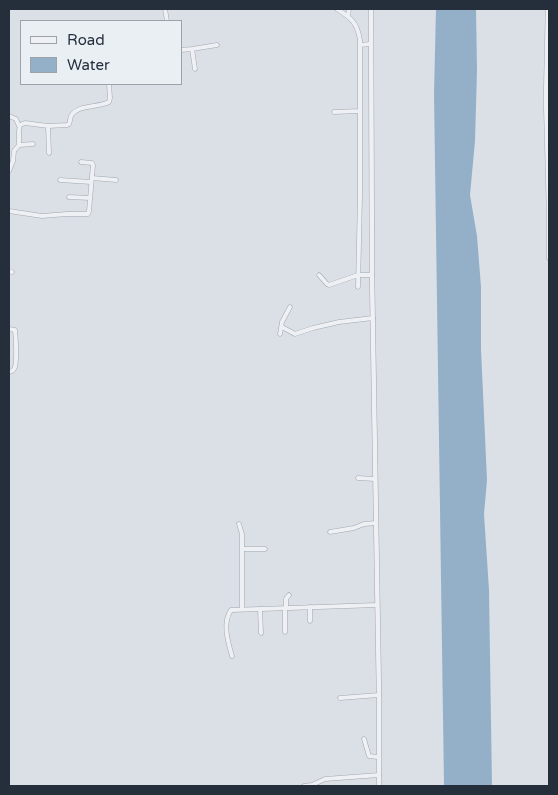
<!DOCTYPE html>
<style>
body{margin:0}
#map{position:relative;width:558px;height:795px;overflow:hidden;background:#dbe0e6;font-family:"Varela Round",sans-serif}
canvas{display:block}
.frame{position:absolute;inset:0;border:10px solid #252f3c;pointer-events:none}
.legend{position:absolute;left:20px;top:20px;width:162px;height:65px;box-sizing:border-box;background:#eaeff4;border:1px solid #9ba2aa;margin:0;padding:6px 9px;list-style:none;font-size:15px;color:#252f3c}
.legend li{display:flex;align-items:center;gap:10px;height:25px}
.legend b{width:25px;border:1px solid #9ba2aa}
</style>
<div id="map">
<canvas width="558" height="795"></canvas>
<div class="frame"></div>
<ul class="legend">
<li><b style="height:6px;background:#eef0f4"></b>Road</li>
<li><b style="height:14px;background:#94b0c8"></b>Water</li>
</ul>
</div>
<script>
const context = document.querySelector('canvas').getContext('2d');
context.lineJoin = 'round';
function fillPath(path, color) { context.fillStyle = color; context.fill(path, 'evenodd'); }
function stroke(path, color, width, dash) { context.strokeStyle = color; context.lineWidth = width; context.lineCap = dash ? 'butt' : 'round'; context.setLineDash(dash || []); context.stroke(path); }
fillPath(new Path2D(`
 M 436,9 L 476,9 L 477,70 L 475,141 L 470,195 L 477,236 L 481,287 L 481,349 L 487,480 L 484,514 L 489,590 L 492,786 L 444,786 L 434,94 Z`), '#94b0c8');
const minor = new Path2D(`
 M 165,9 L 167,21
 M 337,9 C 351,18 357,22 360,40 L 360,196 L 358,287
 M 348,16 L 349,9
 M 360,45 L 370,44
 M 192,49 L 195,69
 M 181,50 L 192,49 L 217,45
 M 334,112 L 360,111
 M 9,116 L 16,119 L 19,126
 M 48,126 L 49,153
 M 19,145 L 33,144
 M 9,171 L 13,161 L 14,151 L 19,145 L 19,131 L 20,125 L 25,123 L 48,126 L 67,125 L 69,124 C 70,122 70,119 71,116 C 78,104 98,108 109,102 L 110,98 L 109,84
 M 92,178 L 116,180
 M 60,180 L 91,182
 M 69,197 L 90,198
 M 9,211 L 42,216 L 67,214 L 88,214 L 89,211 L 93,165 L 92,163 L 81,162
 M 9,271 L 12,272
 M 319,275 L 327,284 L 329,285 L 358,275 L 372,275
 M 282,327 L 295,334 L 313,328 L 339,322 L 373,318
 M 9,329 L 15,330 C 16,339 17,359 15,367 C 13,372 12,371 9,372
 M 280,334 L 282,322 L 290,307
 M 358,478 L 375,479
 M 239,524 L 242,534 L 242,609
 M 330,532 L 354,528 L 364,524 L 376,523
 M 242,549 L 265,549
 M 285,608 L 285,632
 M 286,608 L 286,599 L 289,595
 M 260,609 L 261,633
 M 310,621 L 310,607
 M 232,656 C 228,642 222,623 231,610 L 377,605
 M 340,698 L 379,695
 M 364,739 L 369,756 L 378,757
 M 304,786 L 312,785 L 325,779 L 379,775`);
const tertiary = new Path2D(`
 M 371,9 L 372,275 L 379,695 L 379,786
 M 548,9 L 546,99 L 549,208 L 549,258`);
stroke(minor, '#a1a7b0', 5);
stroke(tertiary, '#a1a7b0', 5.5);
stroke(minor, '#eef0f4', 4);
stroke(tertiary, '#eef0f4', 4.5);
</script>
